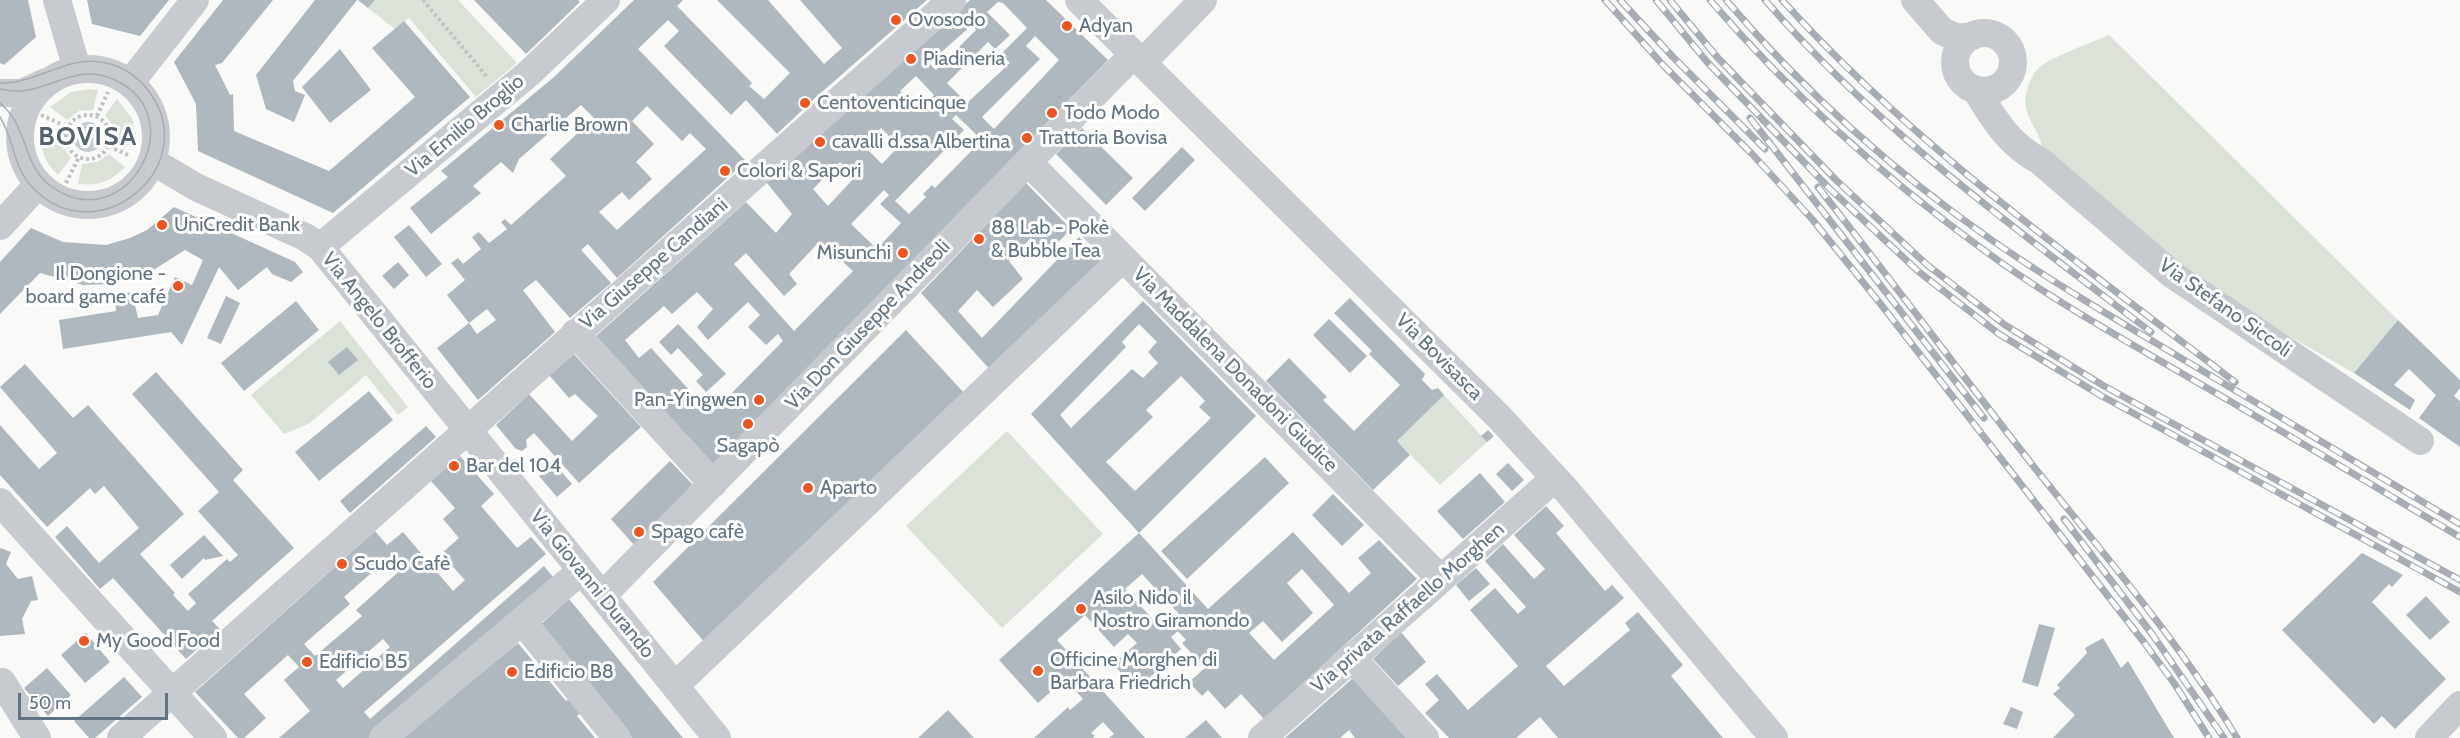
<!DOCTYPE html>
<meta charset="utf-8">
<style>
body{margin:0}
#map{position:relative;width:2460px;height:738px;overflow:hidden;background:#f9f9f7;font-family:Cabin,sans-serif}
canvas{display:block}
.scale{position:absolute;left:18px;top:693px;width:150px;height:27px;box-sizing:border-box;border:3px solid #627484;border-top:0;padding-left:8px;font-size:18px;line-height:21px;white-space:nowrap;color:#627484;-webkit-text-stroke:4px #fff;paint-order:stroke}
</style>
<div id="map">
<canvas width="2460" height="738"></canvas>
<div class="scale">50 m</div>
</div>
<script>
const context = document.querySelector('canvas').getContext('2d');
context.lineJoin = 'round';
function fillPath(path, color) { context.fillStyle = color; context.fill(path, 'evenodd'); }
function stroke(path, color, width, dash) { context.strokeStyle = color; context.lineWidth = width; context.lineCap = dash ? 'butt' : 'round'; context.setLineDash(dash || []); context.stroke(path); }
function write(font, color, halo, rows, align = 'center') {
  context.font = font + ' Cabin,sans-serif'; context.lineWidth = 6; context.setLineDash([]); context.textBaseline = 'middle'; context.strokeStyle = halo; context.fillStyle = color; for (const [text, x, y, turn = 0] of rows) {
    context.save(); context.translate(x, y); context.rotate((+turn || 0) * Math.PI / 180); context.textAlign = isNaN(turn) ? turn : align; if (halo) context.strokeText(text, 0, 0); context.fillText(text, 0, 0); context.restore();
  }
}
fillPath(new Path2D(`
 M 375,0 L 458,0 L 517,63 L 476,97 L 409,18 L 395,29 L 368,8 Z
 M 2109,35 L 2398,320 L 2354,373 L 2282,332 L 2190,273 L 2043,151 C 2040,132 2030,125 2026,108 C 2023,95 2031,74 2041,66 C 2054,56 2093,42 2109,35 Z
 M 89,89 L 98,90 L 93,110 L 79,111 L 67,120 L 50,107 L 71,92 Z
 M 117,99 L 133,120 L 135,146 L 115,142 L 114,127 L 105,115 Z
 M 41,128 L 61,132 L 62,146 L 71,158 L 58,175 C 44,162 39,147 41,128 Z
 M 109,154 L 125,167 C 112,181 98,186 78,184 L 82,164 L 97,162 Z
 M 340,321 L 408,407 L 398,415 L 366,375 L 310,423 L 284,434 L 251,395 Z
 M 1444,395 L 1487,442 L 1440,485 L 1397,441 Z
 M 1007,431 L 1103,534 L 1002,628 L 906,526 Z`), '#dbe2d8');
fillPath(new Path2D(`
 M73 137a15 15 0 1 1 30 0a15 15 0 1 1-30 0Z`), '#c2ccd1');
fillPath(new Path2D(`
 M 0,0 L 28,0 L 36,37 L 4,65 L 0,63 Z
 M 87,0 L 169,0 L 140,36 L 92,24 Z
 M 223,0 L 273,0 L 222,63 L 215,65 L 230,95 L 233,94 L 234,131 L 329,171 L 415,97 L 372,48 L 404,21 L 470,97 L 333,213 L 198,151 L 196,104 L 174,62 Z
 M 315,0 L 357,0 L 293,81 L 295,91 L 305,95 L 294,122 L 266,109 L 256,75 Z
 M 358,0 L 375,0 L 368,8 Z
 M 474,0 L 578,0 L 580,2 L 526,54 Z
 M 634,0 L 683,0 L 677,6 L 752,83 L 749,86 L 764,99 L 790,73 L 717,0 L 768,0 L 824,64 L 842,48 L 800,0 L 927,0 L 815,98 L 777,134 L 746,100 L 731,115 L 664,46 L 679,31 L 668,20 L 638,49 L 746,161 L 617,278 L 588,244 L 581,250 L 611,283 L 570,318 L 536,280 L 523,290 L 555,332 L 478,400 L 437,348 L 469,323 L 447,295 L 465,280 L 451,263 L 458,258 L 463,264 L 481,249 L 472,237 L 479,232 L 489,243 L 507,229 L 501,222 L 505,219 L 511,225 L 566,176 L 550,159 L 594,118 L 581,105 L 519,159 L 513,173 L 501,162 L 473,186 L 481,193 L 431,234 L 410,208 L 448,177 L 441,171 L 554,77 ZM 647,106 L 682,141 L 690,133 L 706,149 L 617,230 L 599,212 L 622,192 L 629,200 L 652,179 L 636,162 L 654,144 L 632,121 ZM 487,309 L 496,320 L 477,334 L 469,323 Z
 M 970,0 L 1046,0 L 1108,60 L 712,466 L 596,336 L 746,202 L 776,233 L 792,214 L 767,183 ZM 998,2 L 1003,3 L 1027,28 L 1001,54 L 1010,63 L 967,103 L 947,83 L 988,42 L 995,49 L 1010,35 L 987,12 ZM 972,25 L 976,30 L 936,70 L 929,63 ZM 1035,36 L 1059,60 L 994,129 L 982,117 L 1040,59 L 1026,46 ZM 916,76 L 934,95 L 918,111 L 900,91 ZM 956,115 L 982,140 L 935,188 L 932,185 L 923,194 L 926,197 L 909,214 L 895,201 L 964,130 L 952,119 ZM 881,128 L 891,138 L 894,135 L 902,143 L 882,164 L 863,145 ZM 840,162 L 855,177 L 828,206 L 813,189 ZM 884,190 L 889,195 L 880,204 L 901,223 L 877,249 L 851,224 ZM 820,241 L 853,271 L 794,331 L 734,264 L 746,253 L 784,296 L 797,284 L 789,274 ZM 697,292 L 713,309 L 697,327 L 708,340 L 748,302 L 760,315 L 748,327 L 766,345 L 778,334 L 783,341 L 711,414 L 651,348 L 639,358 L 625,340 L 664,306 L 672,314 Z
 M 340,49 L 371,90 L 330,123 L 302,87 Z
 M 1082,128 L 1133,178 L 1106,205 L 1056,154 Z
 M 1182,147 L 1195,160 L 1145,211 L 1132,198 Z
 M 1026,183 L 1071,229 L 1046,255 L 1031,238 L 1009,261 L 1023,279 L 993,307 L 977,290 L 958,311 L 982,338 L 1079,237 L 1105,263 L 993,373 L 921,293 Z
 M 174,207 L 295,262 L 303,272 L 291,282 L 272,274 L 267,267 L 238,290 L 219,267 L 182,345 L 171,332 L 63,349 L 59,320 L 116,311 L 114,295 L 132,292 L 138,318 L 158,315 L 175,277 L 192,285 L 203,260 L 185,250 L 155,269 L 112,284 L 83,285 L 40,273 L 0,314 L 0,262 L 31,228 L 63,242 L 106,245 L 130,238 L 147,230 Z
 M 409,225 L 442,264 L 426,277 L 394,237 Z
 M 398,262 L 409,275 L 394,289 L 382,276 Z
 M 226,296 L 240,303 L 221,344 L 207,338 Z
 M 1350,298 L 1425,374 L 1422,380 L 1432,390 L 1438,388 L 1444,395 L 1397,441 L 1410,455 L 1373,490 L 1266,381 L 1289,358 L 1327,397 L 1323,400 L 1354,431 L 1400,385 L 1369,354 L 1372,351 L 1334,313 Z
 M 296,301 L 319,330 L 244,391 L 221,363 Z
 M 1143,301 L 1256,416 L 1139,533 L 1208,609 L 1293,532 L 1349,593 L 1371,573 L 1358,558 L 1379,540 L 1417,579 L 1264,719 L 1241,694 L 1225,709 L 1208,690 L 1202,696 L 1189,682 L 1205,668 L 1182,643 L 1186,640 L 1178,631 L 1171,637 L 1181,649 L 1136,690 L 1113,664 L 1137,643 L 1128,634 L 1114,647 L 1085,615 L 1057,640 L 1145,738 L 1109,738 L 1114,734 L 1103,722 L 1091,733 L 1095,736 L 1093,738 L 1034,738 L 1068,707 L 1070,710 L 1083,699 L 1065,679 L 1038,703 L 999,660 L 1139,533 L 1031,414 ZM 1139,324 L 1157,342 L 1148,352 L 1158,363 L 1143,378 L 1132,369 L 1071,428 L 1060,415 L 1126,347 L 1122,342 ZM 1181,376 L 1205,401 L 1199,407 L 1211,418 L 1135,491 L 1106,462 L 1153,417 L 1146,410 ZM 1302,569 L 1334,605 L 1274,660 L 1249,633 L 1263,621 L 1282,642 L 1313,613 L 1287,583 ZM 1142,574 L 1180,615 L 1161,628 L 1125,589 Z
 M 1329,319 L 1367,356 L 1350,373 L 1313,335 Z
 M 2398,320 L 2460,380 L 2460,388 L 2454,396 L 2460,401 L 2460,447 L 2419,418 L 2436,395 L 2409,369 L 2394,385 L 2415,400 L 2410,410 L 2354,373 Z
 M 678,324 L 726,374 L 706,392 L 696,381 L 703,375 L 678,348 L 671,355 L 659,342 Z
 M 906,330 L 965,394 L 706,644 L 653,582 Z
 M 347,347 L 358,360 L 339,375 L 328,362 Z
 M 574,354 L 641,427 L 579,483 L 534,433 L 526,440 L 527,447 L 522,451 L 516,449 L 496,425 L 529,394 L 572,441 L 598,416 L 575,394 L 569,398 L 549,375 Z
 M 25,364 L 73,418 L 88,405 L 184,514 L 140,554 L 175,593 L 173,595 L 188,611 L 196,603 L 188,594 L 227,559 L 230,562 L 238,555 L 198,511 L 219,492 L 132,394 L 156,372 L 243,470 L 233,480 L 294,548 L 212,621 L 220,629 L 186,659 L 113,578 L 100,589 L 55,537 L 67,526 L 99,563 L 139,528 L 104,486 L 95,494 L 90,488 L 47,527 L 0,475 L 0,425 L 39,469 L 57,453 L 0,387 Z
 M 369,391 L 393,420 L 319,481 L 295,452 Z
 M 426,426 L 436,437 L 350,513 L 340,501 Z
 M 1488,430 L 1494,436 L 1487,442 L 1481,436 Z
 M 460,456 L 494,494 L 481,506 L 517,548 L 531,537 L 546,554 L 364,712 L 370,719 L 544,566 L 553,577 L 370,738 L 279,738 L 310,711 L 284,680 L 299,667 L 288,655 L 244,694 L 266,718 L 244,738 L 238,738 L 195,692 L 375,531 L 387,545 L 403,532 L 453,591 L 465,580 L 441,554 L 459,538 L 443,519 L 455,508 L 431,481 ZM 394,553 L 405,566 L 356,610 L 362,616 L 315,656 L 304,644 L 350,604 L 344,597 ZM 383,639 L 390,647 L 343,688 L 336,680 Z
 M 1265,457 L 1289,483 L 1187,579 L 1161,551 Z
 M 670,461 L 694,486 L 634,545 L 611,519 Z
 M 554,463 L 572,484 L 557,497 L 539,476 Z
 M 1508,463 L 1524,480 L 1512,491 L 1496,474 Z
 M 1480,473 L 1505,502 L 1463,539 L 1437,511 Z
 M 1333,494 L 1364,525 L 1342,546 L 1312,515 Z
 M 1546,506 L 1564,526 L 1556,533 L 1605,591 L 1612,585 L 1624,598 L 1546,666 L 1564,686 L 1630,630 L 1625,623 L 1638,612 L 1683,665 L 1671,676 L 1723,738 L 1558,738 L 1540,717 L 1516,738 L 1449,738 L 1425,713 L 1439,700 L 1425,684 L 1437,674 L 1468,710 L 1518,666 L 1470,610 L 1495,588 L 1518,614 L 1526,607 L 1485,561 L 1503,544 L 1534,579 L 1545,569 L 1514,535 Z
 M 204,535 L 223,556 L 205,560 L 204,558 L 182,579 L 170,565 Z
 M 0,548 L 11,552 L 6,564 L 18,579 L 32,576 L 38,600 L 31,601 L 22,619 L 25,634 L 0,636 Z
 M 2362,553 L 2403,575 L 2392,587 L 2389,584 L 2372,602 L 2446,679 L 2395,729 L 2382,716 L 2374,724 L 2282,630 Z
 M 1476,568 L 1490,584 L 1469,601 L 1456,585 Z
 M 2426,596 L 2450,622 L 2430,640 L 2406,615 Z
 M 569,599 L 683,738 L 632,738 L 599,698 L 577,716 L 595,738 L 402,738 L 518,643 L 566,701 L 587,684 L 540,625 Z
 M 2039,624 L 2055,628 L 2038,687 L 2022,682 Z
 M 1401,632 L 1426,662 L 1398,686 L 1373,659 Z
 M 86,633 L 110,662 L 85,683 L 61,655 Z
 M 2103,638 L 2121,668 L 2128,661 L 2174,738 L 2053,738 L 2075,715 L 2053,694 L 2060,688 L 2057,685 L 2087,653 L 2085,648 Z
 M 47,668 L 71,695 L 48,716 L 24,688 Z
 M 124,677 L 142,697 L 95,738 L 89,738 L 74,721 Z
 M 1353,678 L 1406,738 L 1355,738 L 1349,730 L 1340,738 L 1285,738 Z
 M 2011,707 L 2023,712 L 2017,729 L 2003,724 Z
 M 948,710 L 974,738 L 918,738 Z
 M 1206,720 L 1222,738 L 1185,738 Z`), '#afb8be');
stroke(new Path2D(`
 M 423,0 L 488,78
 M66 137a22 22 0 1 1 44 0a22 22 0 1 1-44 0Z
 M 41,115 L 68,127
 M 97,116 L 108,92
 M 109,146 L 130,156
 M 66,183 L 79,157`), '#c0c3c5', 4, [3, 3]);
stroke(new Path2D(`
 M 57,0 L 77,69
 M 1079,0 L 1499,417 L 1566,490 L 1774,738
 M 1915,0 L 1942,31 L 1957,38 L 1973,36
 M1955 62a29 29 0 1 1 58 0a29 29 0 1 1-58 0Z
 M 1143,62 L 1203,0
 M20 137a68 68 0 1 1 136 0a68 68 0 1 1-136 0Z
 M 130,83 L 195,0
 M 1976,90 C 1994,119 2008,144 2040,161 L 2173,275 L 2420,441
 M 0,93 L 22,93 L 46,82
 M 152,161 L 196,187 L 305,237 L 320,247 L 717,738
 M 1028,162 L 1441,579
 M 0,226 L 34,189 L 37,182
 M 320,247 L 528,74 L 606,0
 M 575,333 L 713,484
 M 0,502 L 213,738
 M 602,596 L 1134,54
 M 522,621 L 617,738
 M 1351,657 L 1425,738
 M 2,682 L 37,738
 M 678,683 L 1123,258
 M 121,738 L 952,0
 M 383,738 L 581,571
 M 1262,738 L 1555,478
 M 2429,738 L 2460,705`), '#c7cbcf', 28);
stroke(new Path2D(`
 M 0,83 C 38,84 67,54 106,63 C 122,66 137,76 147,89 C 207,164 98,257 32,187 C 13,167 14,139 0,117
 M 0,89 C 47,100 71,59 115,80 C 195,117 125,239 52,187 C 21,165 30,128 0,103`), '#a7adb4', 1.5);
const rail = new Path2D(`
 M 1605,0 L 1663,65 L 1753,155 L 1812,219 L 1879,302 L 2143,641 L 2174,683 L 2209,738
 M 1620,0 L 1672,56 L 1765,149
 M 1656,0 L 1708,63 L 1829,188 L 1919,272 L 1999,334 L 2100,395 L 2460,592
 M 1670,0 L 1717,57 L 1836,180 L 1926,264 L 2005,325 L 2104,386 L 2460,580
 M 1710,0 C 1791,94 1881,175 1981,248 C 2048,298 2123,339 2195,381 C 2284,432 2372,485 2460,537
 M 1726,0 C 1804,91 1894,172 1993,241 C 2064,290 2139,333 2213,377 C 2296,426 2378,476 2460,524
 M 1765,0 C 1877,129 2016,229 2151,332
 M 1782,0 C 1915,147 2078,262 2235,382
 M 1750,118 L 1984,418
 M 1818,187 C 1892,281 1964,378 2038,472 C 2107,558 2180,643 2237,738
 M 2064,519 L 2152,634 L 2224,738`);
stroke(rail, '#a7adb4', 7);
stroke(rail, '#fff', 4.5, [14]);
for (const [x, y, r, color] of [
 [896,20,6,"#f05520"],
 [1067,26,6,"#f05520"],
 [911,59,6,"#f05520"],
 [805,103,6,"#f05520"],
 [1052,113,6,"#f05520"],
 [499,125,6,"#f05520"],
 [1027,138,6,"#f05520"],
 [820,142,6,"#f05520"],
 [725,171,6,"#f05520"],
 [162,225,6,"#f05520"],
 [979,239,6,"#f05520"],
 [903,253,6,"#f05520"],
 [178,286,6,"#f05520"],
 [759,400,6,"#f05520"],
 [748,424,6,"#f05520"],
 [454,466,6,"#f05520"],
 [808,488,6,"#f05520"],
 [639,532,6,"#f05520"],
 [342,564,6,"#f05520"],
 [1081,609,6,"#f05520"],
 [84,641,6,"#f05520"],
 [307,662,6,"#f05520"],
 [1038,671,6,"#f05520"],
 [512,672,6,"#f05520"]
]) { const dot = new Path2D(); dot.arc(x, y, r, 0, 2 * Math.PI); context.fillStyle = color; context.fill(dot); stroke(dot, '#fff', 2); }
write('20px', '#627484', '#fff', [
 ["Ovosodo",908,20],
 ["Adyan",1079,26],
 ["Piadineria",923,59],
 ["Centoventicinque",817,103],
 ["Todo Modo",1064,113],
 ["Charlie Brown",511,125],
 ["Trattoria Bovisa",1039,138],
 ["cavalli d.ssa Albertina",832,142],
 ["Colori & Sapori",737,171],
 ["UniCredit Bank",174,225],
 ["88 Lab - Pokè",991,228],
 ["& Bubble Tea",991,251],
 ["Misunchi",891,253,"right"],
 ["Il Dongione -",166,274,"right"],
 ["board game café",166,297,"right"],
 ["Pan-Yingwen",747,400,"right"],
 ["Sagapò",748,446,"center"],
 ["Bar del 104",466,466],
 ["Aparto",820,488],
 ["Spago cafè",651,532],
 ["Scudo Cafè",354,564],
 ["Asilo Nido il",1093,598],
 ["Nostro Giramondo",1093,621],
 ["My Good Food",96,641],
 ["Officine Morghen di",1050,660],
 ["Barbara Friedrich",1050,683],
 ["Edificio B5",319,662],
 ["Edificio B8",524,672]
], 'left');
write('20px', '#627484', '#fff', [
 ["Via Emilio Broglio",465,126,-40],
 ["Via Giuseppe Candiani",654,264,-41],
 ["Via Stefano Siccoli",2225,308,35],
 ["Via Angelo Brofferio",379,321,51],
 ["Via Don Giuseppe Andreoli",868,325,-46],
 ["Via Bovisasca",1439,357,45],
 ["Via Maddalena Donadoni Giudice",1235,370,45],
 ["Via Giovanni Durando",592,584,51],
 ["Via privata Raffaello Morghen",1408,608,-41]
]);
context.letterSpacing = '1.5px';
write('bold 26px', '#55636f', '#fff', [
 ["BOVISA",88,137]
]);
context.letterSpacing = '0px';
</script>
